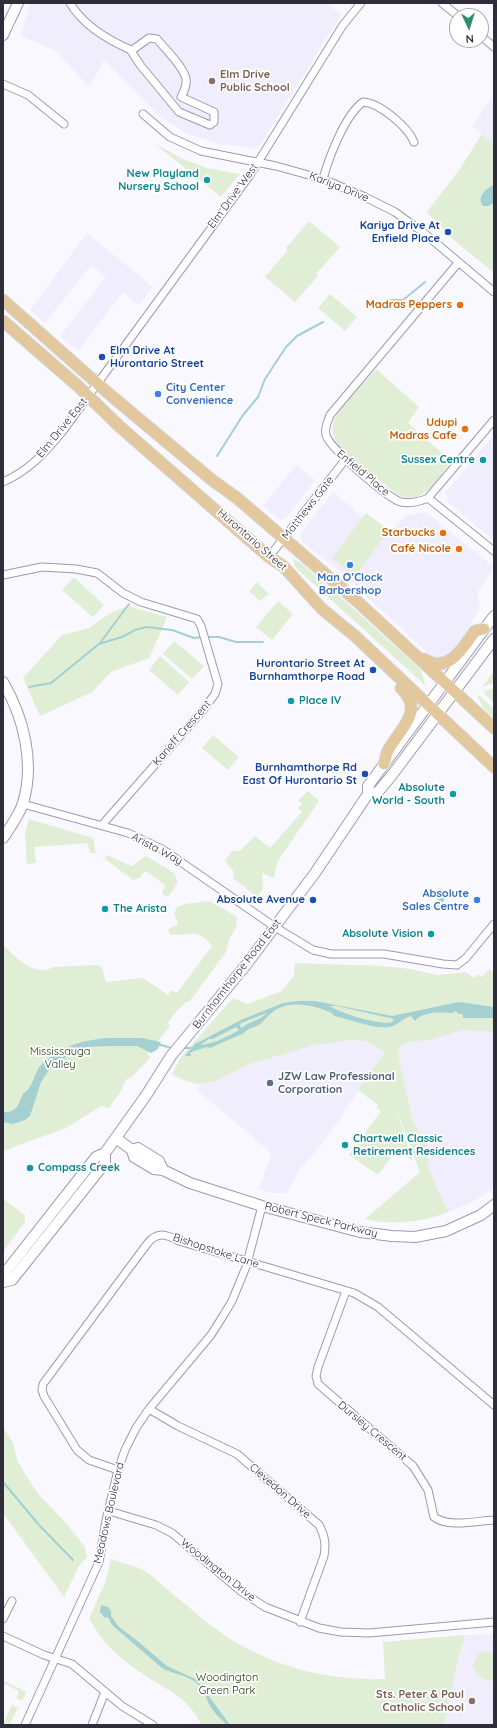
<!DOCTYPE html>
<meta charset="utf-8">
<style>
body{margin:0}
#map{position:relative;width:497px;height:1728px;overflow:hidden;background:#f9f8fe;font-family:Quicksand,sans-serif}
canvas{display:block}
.frame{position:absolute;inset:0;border:4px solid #2f2d39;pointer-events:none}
.north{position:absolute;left:449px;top:8px;width:40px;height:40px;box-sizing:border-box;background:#fff;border:1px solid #acabb0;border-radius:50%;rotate:176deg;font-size:11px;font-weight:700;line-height:16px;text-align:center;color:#2f2d39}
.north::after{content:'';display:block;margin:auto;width:14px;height:18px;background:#2e8f69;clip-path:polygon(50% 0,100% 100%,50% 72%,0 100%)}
</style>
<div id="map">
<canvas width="497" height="1728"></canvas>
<div class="frame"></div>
<div class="north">N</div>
</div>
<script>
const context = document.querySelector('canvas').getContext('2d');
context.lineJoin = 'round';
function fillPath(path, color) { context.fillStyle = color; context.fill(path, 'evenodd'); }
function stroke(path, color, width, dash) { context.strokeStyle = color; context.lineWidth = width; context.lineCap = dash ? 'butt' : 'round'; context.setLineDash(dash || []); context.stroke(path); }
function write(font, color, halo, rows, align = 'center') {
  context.font = font + ' Quicksand,sans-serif'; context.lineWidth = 3.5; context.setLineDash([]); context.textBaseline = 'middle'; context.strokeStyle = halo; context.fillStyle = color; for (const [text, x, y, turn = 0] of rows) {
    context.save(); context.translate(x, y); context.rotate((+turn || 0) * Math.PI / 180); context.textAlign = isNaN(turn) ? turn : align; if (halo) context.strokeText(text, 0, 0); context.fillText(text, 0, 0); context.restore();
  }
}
fillPath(new Path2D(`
 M 30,3 L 327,3 L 341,15 L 258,148 L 220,144 L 190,135 L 167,121 L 153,110 L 104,60 L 89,87 L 56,51 L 21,36 Z
 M 494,95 L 494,144 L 472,126 Z
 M 87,233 L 153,287 L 139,305 L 123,292 L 78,351 L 60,336 L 106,277 L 91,265 L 45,323 L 30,310 Z
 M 494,435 L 494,541 L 448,502 L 446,492 Z
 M 296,465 L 315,480 L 286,518 L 281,520 L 263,506 Z
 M 333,492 L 387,538 L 404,516 L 426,512 L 494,567 L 477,593 L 480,607 L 458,647 L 451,655 L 442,658 L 431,656 L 396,623 L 355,587 L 354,582 L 301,541 L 301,534 Z
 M 464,1030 L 494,1032 L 494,1189 L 474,1201 L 449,1212 L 438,1191 L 428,1164 L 427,1143 L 413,1123 L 398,1054 L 400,1047 L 405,1043 L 433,1039 Z
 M 351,1040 L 365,1041 L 385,1051 L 326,1139 L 301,1168 L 287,1193 L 272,1193 L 259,1189 L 271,1155 L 268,1150 L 197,1090 L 200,1084 L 216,1081 L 247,1065 L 314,1045 Z
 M 494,1634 L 494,1725 L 444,1725 L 458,1659 L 465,1635 Z`), '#f0edfc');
fillPath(new Path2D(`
 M 482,134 L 494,144 L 494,273 L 454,240 L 427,212 L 459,170 Z
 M 155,144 L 183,159 L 207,168 L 240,174 L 221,197 Z
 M 309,221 L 340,247 L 316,274 L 318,276 L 295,302 L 265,277 L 288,250 L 286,248 Z
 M 330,294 L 357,317 L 345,331 L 318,308 Z
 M 376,369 L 419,407 L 408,423 L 451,461 C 438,478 422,509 397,494 C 382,481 340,454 334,437 C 332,432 332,426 334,421 C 338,407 365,382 376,369 Z
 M 366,513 L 389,530 L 355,576 L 332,558 Z
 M 292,558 L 301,563 L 346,602 L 418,667 L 421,671 L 426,686 L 296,568 Z
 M 74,577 L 104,605 L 93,617 L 62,590 Z
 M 257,582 L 269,594 L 260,601 L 249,591 Z
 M 278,601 L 293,614 L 272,640 L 256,627 Z
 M 128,606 L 167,617 L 149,658 L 111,672 L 92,692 L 40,716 L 23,678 L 62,635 L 89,628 L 112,612 Z
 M 174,641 L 204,666 L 192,679 L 163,654 Z
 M 160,656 L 189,682 L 178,695 L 149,670 Z
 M 494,671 L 494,683 L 482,687 Z
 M 494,688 L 494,703 L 483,692 Z
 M 477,695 L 480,696 L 494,709 L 494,719 L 483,707 Z
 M 213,735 L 239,757 L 228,770 L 202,748 Z
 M 308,791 L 319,801 L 277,862 L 274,878 L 262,873 L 263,889 L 257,897 L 233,878 L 234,872 L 225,861 L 232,851 L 240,851 L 255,836 L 270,848 L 302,812 L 298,808 L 302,804 L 298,801 Z
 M 29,819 L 93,838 L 95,850 L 97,853 L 90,853 L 87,843 L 34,847 L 36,863 L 27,864 L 25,832 Z
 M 106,855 L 132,866 L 146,856 L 174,873 L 178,882 L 168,897 L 162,894 L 165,885 L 147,872 L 144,872 L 140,878 L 133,880 L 105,859 Z
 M 209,901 L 217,905 L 237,917 L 236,928 L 229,939 L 226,952 L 189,1002 L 186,1002 C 179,1008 173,1015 168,1023 L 170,1026 L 147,1054 L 151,1057 L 132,1077 L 127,1079 L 123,1085 L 123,1088 L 109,1108 L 101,1106 L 66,1128 L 3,1151 L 3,944 C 14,957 36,978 53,967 L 99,965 L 102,968 L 106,982 L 143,978 L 168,995 L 171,990 L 177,993 L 212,946 C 193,924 191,939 170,934 L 168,929 L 178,924 L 174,914 L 177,907 L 185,904 Z
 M 295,963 L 383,966 L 410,969 L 438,975 L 466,972 L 474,978 L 478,974 L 482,977 L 489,969 L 494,973 L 494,1032 L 464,1030 L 433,1039 L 405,1043 L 400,1047 L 398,1054 L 413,1123 L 427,1143 L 428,1164 L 438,1191 L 449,1212 C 421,1222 394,1226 365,1219 L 420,1172 L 395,1106 L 413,1161 L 397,1149 L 378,1175 L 349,1155 L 381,1111 L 376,1108 L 378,1105 L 358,1090 L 385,1052 L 365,1041 L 351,1040 L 314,1045 L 247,1065 L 216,1081 L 196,1084 L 181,1079 L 172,1074 L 181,1057 L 233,998 L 247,1004 L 282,991 L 294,976 Z
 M 3,1199 L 25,1215 L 25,1222 L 3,1252 Z
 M 3,1427 L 13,1443 L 18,1462 L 27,1477 L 40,1496 L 66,1523 L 85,1547 L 87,1557 L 79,1566 L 64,1597 L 3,1513 Z
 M 111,1559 C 121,1563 134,1565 143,1570 C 150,1573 156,1580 162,1585 C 178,1598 193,1611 209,1624 C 260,1664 322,1681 385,1679 L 383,1642 L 465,1635 L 458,1659 L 444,1725 L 202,1725 C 186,1695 169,1692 143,1674 C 129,1665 115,1654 105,1642 C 99,1635 94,1626 89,1619 L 106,1580 Z
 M 486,1651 L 494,1653 L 493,1681 C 483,1680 476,1676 473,1665 L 478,1654 Z
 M 3,1680 L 26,1692 L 22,1701 L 16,1698 L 19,1691 L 3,1683 Z
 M 12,1705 L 18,1708 L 9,1725 L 3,1725 Z`), '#dfeed5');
fillPath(new Path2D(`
 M 494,185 L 494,203 L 488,206 L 483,206 C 476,197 486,188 494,185 Z
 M 439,888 L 447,893 L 441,907 L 437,906 Z
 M 298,1001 L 315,1001 L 392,1016 L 459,1002 L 494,1007 L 494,1018 L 463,1018 L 463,1014 L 459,1014 L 455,1011 L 452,1013 C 439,1012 422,1012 415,1021 L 411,1016 C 402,1018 398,1026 389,1027 C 373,1029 350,1019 334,1016 L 332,1013 C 316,1006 294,1000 277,1009 C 271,1012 266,1019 260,1024 C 255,1028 249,1027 244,1033 L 210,1048 L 207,1047 C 202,1049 195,1050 190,1053 L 191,1056 L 185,1056 L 195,1044 L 241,1020 L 283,1003 ZM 330,1006 L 337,1006 L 394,1019 L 392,1022 C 382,1026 339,1013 330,1006 ZM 267,1013 C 259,1021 247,1022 242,1028 L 240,1026 L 241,1023 ZM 236,1027 L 239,1030 C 227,1037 213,1044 200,1045 L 209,1039 L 213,1039 Z
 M 106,1038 L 142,1038 L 161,1042 L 158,1049 L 151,1053 L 137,1046 L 108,1046 L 87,1047 L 71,1054 L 49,1070 L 41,1082 L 30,1116 L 25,1120 L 13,1124 L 3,1122 L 3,1112 C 17,1113 18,1105 23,1094 C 24,1092 28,1091 29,1088 C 35,1080 35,1071 42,1064 C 61,1046 81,1041 106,1038 Z
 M 101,1605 L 108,1607 L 111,1611 L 111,1616 L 119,1627 L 135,1639 L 167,1666 L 197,1680 L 230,1725 L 227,1725 C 221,1719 214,1713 210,1706 C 205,1696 204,1688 194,1681 C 184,1674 172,1674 162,1668 L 112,1625 L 108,1617 L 105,1618 L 100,1612 Z`), '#a5d0d2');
stroke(new Path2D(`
 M 377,307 L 390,300 L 403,300 L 425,282
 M 217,456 L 243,415 L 258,397 L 265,379 L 286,347 L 297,336 L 323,322
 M 206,637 L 219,637 L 236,642 L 263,642
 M 100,643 L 129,604
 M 29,687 L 51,683 L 99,644 L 122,637 L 135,630 L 146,627 L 172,630 L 194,638 L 202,637
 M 157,1044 L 172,1048
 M 183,1048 L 192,1048
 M 3,1482 L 39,1525 L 73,1560`), '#a5d0d2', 2);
const street = new Path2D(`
 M 70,3 C 83,25 108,40 131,50 L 131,51 L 141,66 L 179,112 L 210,125 L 214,122 L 214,112 L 181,97 C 184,91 187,86 186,79 C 184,67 165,49 157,39 L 149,38 L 131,51
 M 442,3 L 458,16
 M 481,36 L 494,47
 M 3,84 L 28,95 L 64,124
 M 143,114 L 170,137 L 201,151 L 276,166 L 323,179 L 365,197 L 395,212 L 424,233 L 494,292
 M 323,179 C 329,157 345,115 363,102 C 380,103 408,127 414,142
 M 458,263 L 330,415 C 328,421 324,428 326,435 C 329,448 389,499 401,502 C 411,504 419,502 428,498 L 494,420
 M 3,482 C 28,471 45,453 62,432 L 250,175 L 343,25 L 361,3
 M 428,498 L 494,551
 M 269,557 L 345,460
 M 3,575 L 42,567 L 76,569 L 97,573 L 123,593 L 141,602 L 197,619 L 201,626 L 218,684 L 215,694 L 203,710 L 102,825
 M 23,804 L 128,833 L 162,849 L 275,927 L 313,950 L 331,954 L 384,954 L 443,964 L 457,965 L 466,958 L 494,924
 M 346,1291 L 318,1367 L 316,1376 L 318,1384 L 413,1466 L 428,1490 L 434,1517 C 449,1528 476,1521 494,1520
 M 149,1409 L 178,1426 L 237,1454 L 319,1525 C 325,1536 326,1544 324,1556 L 300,1622
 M 118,1470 L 89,1460 L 77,1450 L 44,1396 L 42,1390 L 43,1384 L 147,1244 C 157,1231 166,1234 179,1241 L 354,1293 L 378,1307 L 494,1405
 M 109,1511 L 156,1525 L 172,1533 L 242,1592 L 265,1607 L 319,1628 L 341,1632 L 369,1633 L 494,1622
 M 3,1619 L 12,1601
 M 3,1636 L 44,1655 L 72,1664 L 122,1706 L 153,1725
 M 25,1725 L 99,1562 L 106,1520 L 118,1470 L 125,1450 L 136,1428 L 149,1409 L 211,1335 L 223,1316 L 232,1301 L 246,1267 L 262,1206
 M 92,1725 L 105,1692`);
const secondary = new Path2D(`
 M 3,35 L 18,3
 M 3,682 C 24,718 35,763 23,803 C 19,816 10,827 3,838
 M 368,794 L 378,792 L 392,775 L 494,639
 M 116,1138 L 132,1150 L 134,1157 L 154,1169 L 163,1170 L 190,1183 L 262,1206 L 360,1232 L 392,1236 L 415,1237 L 446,1231 L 481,1215 L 494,1205
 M 132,1150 L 138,1148 L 159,1161 L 163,1170
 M 3,1282 L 4,1274 L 96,1157 L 105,1153 L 147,1094 L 171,1056 L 246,965 L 315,873 L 368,794 L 368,786 L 494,616
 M 3,1282 L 12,1280 L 105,1163 L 105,1153`);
const primary = new Path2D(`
 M 3,300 L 108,393 L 212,480 L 237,498 L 359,603 L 494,728
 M 3,321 L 79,387 L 119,426 L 269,557 L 283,566 L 322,609 L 355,636 L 494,767
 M 424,659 C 448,675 463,648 475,631 L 484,629
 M 384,764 C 386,759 386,753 389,749 C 401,728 425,711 401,688`);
stroke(street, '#9e99b4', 9);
stroke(secondary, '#9e99b4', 12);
stroke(primary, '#d5d5d7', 13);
stroke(street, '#fff', 7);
stroke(secondary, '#fff', 10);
stroke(primary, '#e3c89d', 11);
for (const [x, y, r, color] of [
 [212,81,4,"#8d6e63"],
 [207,180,4,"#0f9aa8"],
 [448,232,4,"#1a4fb4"],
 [460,305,4,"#e8710a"],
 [102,357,4,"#1a4fb4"],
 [158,394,4,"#3f7fe0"],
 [465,429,4,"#e8710a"],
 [483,460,4,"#0f9aa8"],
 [443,533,4,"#e8710a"],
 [459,549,4,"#e8710a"],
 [350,565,4,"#3f7fe0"],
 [373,670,4,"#1a4fb4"],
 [291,701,4,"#0f9aa8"],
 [365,774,4,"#1a4fb4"],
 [453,794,4,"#0f9aa8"],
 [313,900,4,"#1a4fb4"],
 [477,900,4,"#3f7fe0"],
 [105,909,4,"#0f9aa8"],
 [431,934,4,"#0f9aa8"],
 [270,1083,4,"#5c6f8a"],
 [345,1145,4,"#0f9aa8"],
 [30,1168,4,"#0f9aa8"],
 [472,1701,4,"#8d6e63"]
]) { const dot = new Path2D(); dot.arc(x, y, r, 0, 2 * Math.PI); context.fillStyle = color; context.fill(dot); stroke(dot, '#fff', 1.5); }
write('bold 11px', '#785e54', '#fff', [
 ["Elm Drive",220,75],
 ["Public School",220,88],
 ["Sts. Peter & Paul",464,1695,"right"],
 ["Catholic School",464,1708,"right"]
], 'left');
write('bold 11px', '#0d838f', '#fff', [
 ["New Playland",199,174],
 ["Nursery School",199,187],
 ["Sussex Centre",475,460],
 ["Place IV",299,701,"left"],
 ["Absolute",445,788],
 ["World - South",445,801],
 ["The Arista",113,909,"left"],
 ["Absolute Vision",423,934],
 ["Chartwell Classic",353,1139,"left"],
 ["Retirement Residences",353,1152,"left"],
 ["Compass Creek",38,1168,"left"]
], 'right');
write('11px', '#2f2d39', '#fff', [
 ["Kariya Drive",339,187,22],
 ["Elm Drive West",233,196,-54],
 ["Elm Drive East",62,428,-51],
 ["Enfield Place",363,473,40],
 ["Matthews Gate",308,508,-52],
 ["Hurontario Street",252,540,41],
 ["Kaneff Crescent",182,733,-49],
 ["Arista Way",157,849,28],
 ["Burnhamthorpe Road East",237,974,-52],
 ["Robert Speck Parkway",321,1220,14],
 ["Bishopstoke Lane",216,1251,18],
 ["Dursley Crescent",372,1431,40],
 ["Clevedon Drive",280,1491,41],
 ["Meadows Boulevard",109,1513,-77],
 ["Woodington Drive",218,1570,39]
]);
write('bold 11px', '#164399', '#fff', [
 ["Kariya Drive At",440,226],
 ["Enfield Place",440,239],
 ["Elm Drive At",110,351,"left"],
 ["Hurontario Street",110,364,"left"],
 ["Hurontario Street At",365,664],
 ["Burnhamthorpe Road",365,677],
 ["Burnhamthorpe Rd",357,768],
 ["East Of Hurontario St",357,781],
 ["Absolute Avenue",305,900]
], 'right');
write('bold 11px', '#c56008', '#fff', [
 ["Madras Peppers",452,305],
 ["Udupi",457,423],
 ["Madras Cafe",457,436],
 ["Starbucks",435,533],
 ["Café Nicole",451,549]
], 'right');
write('bold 11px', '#366cbe', '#fff', [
 ["City Center",166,388],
 ["Convenience",166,401],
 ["Man O’Clock",350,578,"center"],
 ["Barbershop",350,591,"center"],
 ["Absolute",469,894,"right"],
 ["Sales Centre",469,907,"right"]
], 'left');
write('11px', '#223a0e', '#fff', [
 ["Mississauga",60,1052],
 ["Valley",60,1065],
 ["Woodington",227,1678],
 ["Green Park",227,1691]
]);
write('bold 11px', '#4e5e75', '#fff', [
 ["JZW Law Professional",278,1077],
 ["Corporation",278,1090]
], 'left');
</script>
